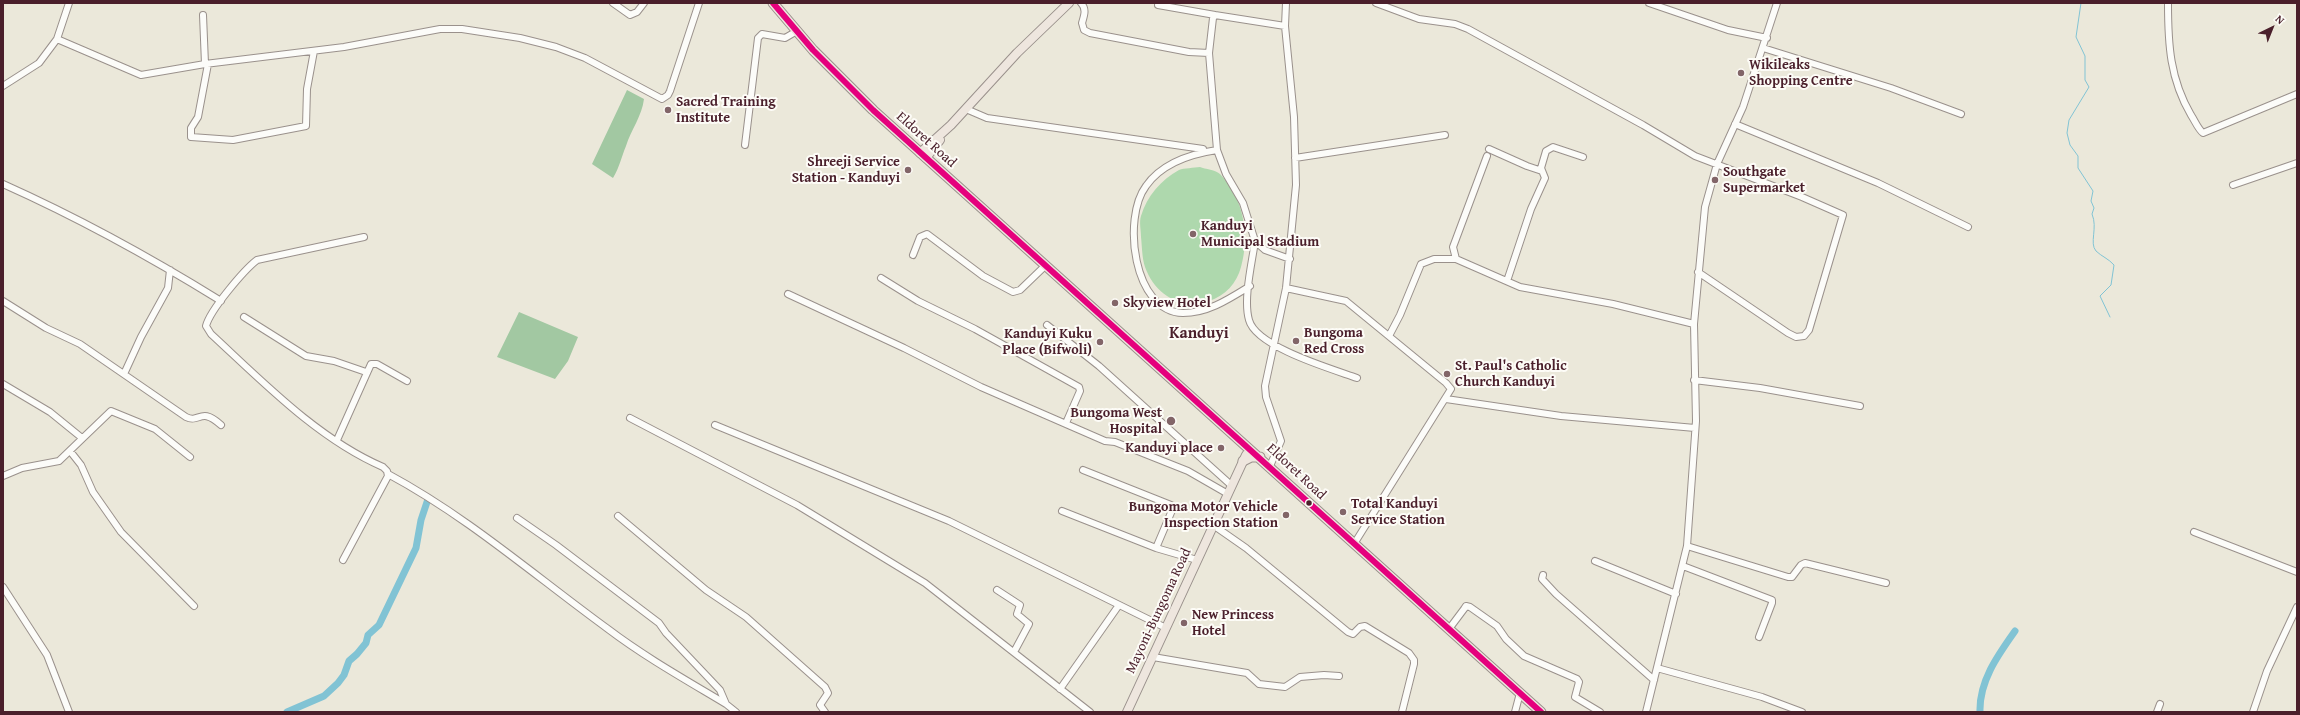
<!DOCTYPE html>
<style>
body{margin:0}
#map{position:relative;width:2300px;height:715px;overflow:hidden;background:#ebe8da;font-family:"Gentium Book Plus",serif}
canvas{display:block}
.frame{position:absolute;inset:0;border:4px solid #4a1f2b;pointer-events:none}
.north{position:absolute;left:2252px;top:8px;width:40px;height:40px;-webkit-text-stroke:3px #fdfcf7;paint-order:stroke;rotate:43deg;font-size:11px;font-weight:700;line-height:16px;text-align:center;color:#4a1f2b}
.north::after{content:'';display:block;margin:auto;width:14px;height:18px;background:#4a1f2b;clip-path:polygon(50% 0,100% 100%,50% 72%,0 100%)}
</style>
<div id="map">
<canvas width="2300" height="715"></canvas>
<div class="frame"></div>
<div class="north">N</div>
</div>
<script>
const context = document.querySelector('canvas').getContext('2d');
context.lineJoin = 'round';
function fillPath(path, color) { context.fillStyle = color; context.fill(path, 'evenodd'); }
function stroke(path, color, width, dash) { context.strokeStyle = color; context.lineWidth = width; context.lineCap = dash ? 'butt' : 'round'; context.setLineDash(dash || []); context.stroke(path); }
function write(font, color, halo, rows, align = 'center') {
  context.font = font + ' "Gentium Book Plus",serif'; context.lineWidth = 4; context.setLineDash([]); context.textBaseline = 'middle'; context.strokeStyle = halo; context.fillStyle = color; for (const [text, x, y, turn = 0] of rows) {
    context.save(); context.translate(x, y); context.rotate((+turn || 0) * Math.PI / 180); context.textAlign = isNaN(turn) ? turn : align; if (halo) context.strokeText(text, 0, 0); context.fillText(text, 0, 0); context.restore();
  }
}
fillPath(new Path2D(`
 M 1200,167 C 1205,169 1216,170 1220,174 C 1244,198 1250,236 1241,267 C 1237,283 1225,296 1209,301 C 1181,310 1155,295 1145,267 C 1142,258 1142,246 1141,237 C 1141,230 1139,222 1141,216 C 1147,196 1161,180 1179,170 C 1184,168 1194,168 1200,167 Z`), '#aed8ad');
fillPath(new Path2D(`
 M 627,90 L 644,99 C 642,116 631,130 626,146 C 621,158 620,166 613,178 L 592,164 Z
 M 519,312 L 578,337 L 568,361 L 555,379 L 497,357 Z`), '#a2c8a2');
stroke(new Path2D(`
 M 2081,3 L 2076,37 L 2085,56 L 2085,80 L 2089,87 L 2069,120 L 2067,133 L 2070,145 L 2078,156 L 2078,168 L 2093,191 L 2091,201 L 2094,208 L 2092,214 C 2098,228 2089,243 2096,251 C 2101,256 2109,259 2114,265 L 2111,285 L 2100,296 L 2110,317`), '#81c3d4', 1);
stroke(new Path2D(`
 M 287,712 L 324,696 L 338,683 L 344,675 L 349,661 L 357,654 L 366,643 L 368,635 L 379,625 L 416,548 L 421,520 L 428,499
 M 1980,712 C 1979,681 1998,655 2015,631`), '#81c3d4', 7);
const minor = new Path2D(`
 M 613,3 L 630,15 L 637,12 L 644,3
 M 1081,3 C 1087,9 1084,16 1082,23 L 1084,30 L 1090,33 L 1189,52 L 1209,53
 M 1376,3 L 1419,19 L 1455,24 L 1468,29 L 1643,125 L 1695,156 L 1802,197 L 1843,215 L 1809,330 L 1804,336 L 1796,337 L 1788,333 L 1698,272
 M 1649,3 L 1728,30 L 1767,38
 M 2168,3 C 2168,45 2170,79 2191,115 C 2195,121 2198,129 2203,133 L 2297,94
 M 1158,5 L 1215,15
 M 203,15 L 205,64
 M 1285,26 L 1215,15 L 1213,18 L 1209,53 L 1217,150 L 1226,174 L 1243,203 L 1255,241 L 1265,250 L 1290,259
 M 57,39 L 141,75 L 205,64 L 344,47 L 440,29 L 462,29 L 520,38 L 556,47 L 585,58 L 662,99 L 668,95 L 670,91 L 699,3
 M 1763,48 L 1891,88 L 1961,114
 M 208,64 L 198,117 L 191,128 L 191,137 L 233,140 L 306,126 L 307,89 L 314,51
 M 3,86 L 39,63 L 57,39 L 69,3
 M 966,109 L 987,118 L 1203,149
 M 1735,124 L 1878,183 L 1968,227
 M 745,145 L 758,38 L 762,34 L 785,38 L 797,31
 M 1489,149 L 1527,166 L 1542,171
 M 1217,150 C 1190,154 1162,163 1146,186 C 1122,218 1133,312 1183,313 C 1208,313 1229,299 1250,286
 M 1487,156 L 1453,247 L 1456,259 L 1520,287 L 1613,304 L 1694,324
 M 1295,158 L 1445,135
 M 3,184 C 79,218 150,257 221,301
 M 2233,185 L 2297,163
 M 1255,241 C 1252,263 1243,299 1249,320 C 1256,347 1332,369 1357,378
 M 913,255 L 920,237 L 927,234 L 983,276 L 1013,292 L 1020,290 L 1046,265
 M 881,278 L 918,301 L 975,329 L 1079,387 L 1080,391 L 1066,423
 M 1507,281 L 1531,209 L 1545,178 L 1541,168 L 1546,151 L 1553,147 L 1583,157
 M 1286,288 L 1346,301 L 1446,383 L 1451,389 L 1354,544
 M 788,294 L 904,348 L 981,387 L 1105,441 L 1115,442 L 1188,471 L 1228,494
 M 3,301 L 46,328 L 80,344 L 186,417 C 200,424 200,406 221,425
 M 244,317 L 306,356 L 334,361 L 366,372
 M 1047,325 L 1099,366 L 1231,485
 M 1389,336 L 1400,315 L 1421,264 L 1434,259 L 1456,259
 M 124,374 L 141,337 L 168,288 L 170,270
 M 1694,380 L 1760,388 L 1860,406
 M 3,384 L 50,412 L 82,438
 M 1446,399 L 1561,416 L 1695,428
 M 630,418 L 797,505 L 925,583 L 1090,712
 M 715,425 L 949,521 L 1166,628
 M 337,440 L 371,364 L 377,364 L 407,381
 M 70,451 L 81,465 L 93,492 L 121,532 L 194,606
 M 1270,466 L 1281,441 L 1266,397 L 1265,386 L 1286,288 L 1296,185 L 1294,117 L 1285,26 L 1286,3
 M 1083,470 L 1171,505 L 1173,508 L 1156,548
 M 388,474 C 468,517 535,576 608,629 C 645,657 686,680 726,704
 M 3,476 L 22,468 L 59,461 L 111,411 L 155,429 L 190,457
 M 1062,511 L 1156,548 L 1197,560
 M 618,516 L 706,590 L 746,617 L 825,687 L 828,693 L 820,705 L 825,712
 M 517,518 L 556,545 L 659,623 L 666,633 L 720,690 L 726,704 L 736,712
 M 1213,525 L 1246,548 L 1348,632 L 1353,634 L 1360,627 L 1365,626 L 1409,653 L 1414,660 L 1414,664 L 1402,712
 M 2194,532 L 2297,572
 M 1687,546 L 1788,577 L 1792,577 L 1801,565 L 1805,563 L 1886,583
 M 343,560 L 388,476 L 387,471 L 383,467 C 318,439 263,382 211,334 L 206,326 C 210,310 244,270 257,260 L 364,237
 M 1595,561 L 1676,594
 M 1683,566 L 1772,600 L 1772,603 L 1759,637
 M 1543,575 L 1542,579 L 1556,594 L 1654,680
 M 3,587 L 47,655 L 69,712
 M 997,590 L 1020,605 L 1017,614 L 1029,624 L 1014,652
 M 1449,629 L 1464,609 L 1466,606 L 1470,607 L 1497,626 L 1506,639 L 1524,656 L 1577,679 L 1579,682 L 1575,697 L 1600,712
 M 1153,657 L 1247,673 L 1259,684 L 1285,687 L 1300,677 L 1324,675 L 1339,676
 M 1657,668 L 1762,697 L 1802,712
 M 1060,689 L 1119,605
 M 1515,712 L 1520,693
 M 1646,712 L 1687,546 L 1696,421 L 1694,324 L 1705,207 L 1717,164 L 1743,107 L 1777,3
 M 2157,712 L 2160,704
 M 2253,712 L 2267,671 L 2297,607`);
const major = new Path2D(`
 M 920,153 L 951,125 L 1017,53 L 1069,3
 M 926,158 L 940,140
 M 1127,712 L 1246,455`);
const highway = new Path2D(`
 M 773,3 L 813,50 L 873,110 L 1541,712
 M 1243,461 L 1251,457 L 1260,457`);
stroke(minor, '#9a918c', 8);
stroke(major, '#9a918c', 10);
stroke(highway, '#9a918c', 11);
stroke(minor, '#fcfcf9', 6);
stroke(major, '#eee6de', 8);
stroke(highway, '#eee6de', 9);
stroke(new Path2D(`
 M 773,3 L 813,50 L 873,110 L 1541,712`), '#e5007d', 6);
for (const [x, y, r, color] of [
 [1741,73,4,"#826568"],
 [668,110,4,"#826568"],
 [908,170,4,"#826568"],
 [1715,180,4,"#826568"],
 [1193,234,4,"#826568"],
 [1115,303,4,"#826568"],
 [1296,341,4,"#826568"],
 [1100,342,4,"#826568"],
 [1447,374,4,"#826568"],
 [1171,421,5,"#826568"],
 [1221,448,4,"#826568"],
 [1309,503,3.5,"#4a1f2b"],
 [1343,512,4,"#826568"],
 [1286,515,4,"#826568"],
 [1184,623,4,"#826568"]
]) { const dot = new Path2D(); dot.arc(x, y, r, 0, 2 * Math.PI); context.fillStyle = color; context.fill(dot); stroke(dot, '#fdfcf7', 1.5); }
write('bold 14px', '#4a1f2b', '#fdfcf7', [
 ["Wikileaks",1749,65],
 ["Shopping Centre",1749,81],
 ["Sacred Training",676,102],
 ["Institute",676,118],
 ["Shreeji Service",900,162,"right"],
 ["Station - Kanduyi",900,178,"right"],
 ["Southgate",1723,172],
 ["Supermarket",1723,188],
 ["Kanduyi",1201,226],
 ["Municipal Stadium",1201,242],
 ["Skyview Hotel",1123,303],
 ["Bungoma",1304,333],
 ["Red Cross",1304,349],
 ["Kanduyi Kuku",1092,334,"right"],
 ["Place (Bifwoli)",1092,350,"right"],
 ["St. Paul's Catholic",1455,366],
 ["Church Kanduyi",1455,382],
 ["Bungoma West",1162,413,"right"],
 ["Hospital",1162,429,"right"],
 ["Kanduyi place",1213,448,"right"],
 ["Total Kanduyi",1351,504],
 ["Service Station",1351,520],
 ["Bungoma Motor Vehicle",1278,507,"right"],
 ["Inspection Station",1278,523,"right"],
 ["New Princess",1192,615],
 ["Hotel",1192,631]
], 'left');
write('14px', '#4a1f2b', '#fdfcf7', [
 ["Eldoret Road",926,140,42],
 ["Eldoret Road",1296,472,43],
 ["Mayoni-Bungoma Road",1159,611,-65]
]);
write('bold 16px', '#4a1f2b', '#fdfcf7', [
 ["Kanduyi",1199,334]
]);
</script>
